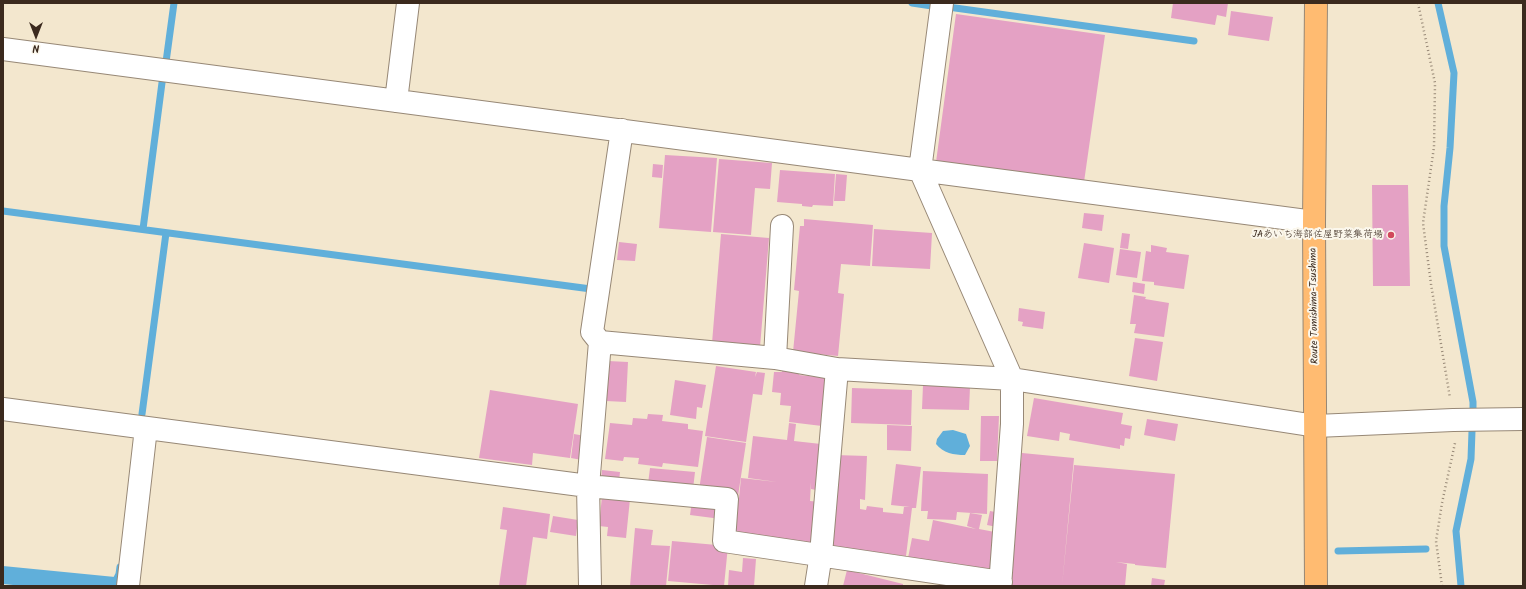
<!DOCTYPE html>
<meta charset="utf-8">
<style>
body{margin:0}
#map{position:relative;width:1526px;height:589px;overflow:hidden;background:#f3e7ce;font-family:Kalam,sans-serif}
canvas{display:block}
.frame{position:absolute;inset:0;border:4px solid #3b2a1e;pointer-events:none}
.north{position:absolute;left:16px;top:16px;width:40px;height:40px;-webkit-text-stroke:3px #fbf7ec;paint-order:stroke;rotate:180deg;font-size:11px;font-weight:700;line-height:16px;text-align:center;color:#3b2a1e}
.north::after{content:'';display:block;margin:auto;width:14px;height:18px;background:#3b2a1e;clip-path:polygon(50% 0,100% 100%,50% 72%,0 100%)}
</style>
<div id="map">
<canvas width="1526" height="589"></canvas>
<div class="frame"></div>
<div class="north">N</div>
</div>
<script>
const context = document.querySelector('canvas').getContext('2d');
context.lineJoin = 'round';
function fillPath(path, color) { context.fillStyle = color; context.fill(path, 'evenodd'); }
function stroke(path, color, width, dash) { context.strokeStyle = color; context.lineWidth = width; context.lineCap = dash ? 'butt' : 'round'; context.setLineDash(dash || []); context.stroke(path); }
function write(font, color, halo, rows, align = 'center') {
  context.font = font + ' Kalam,"Klee One",sans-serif'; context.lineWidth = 4; context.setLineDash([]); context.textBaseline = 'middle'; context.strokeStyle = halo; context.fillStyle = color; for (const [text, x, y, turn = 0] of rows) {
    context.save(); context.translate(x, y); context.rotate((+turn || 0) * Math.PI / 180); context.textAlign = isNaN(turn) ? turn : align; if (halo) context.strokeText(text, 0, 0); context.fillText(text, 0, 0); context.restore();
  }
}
fillPath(new Path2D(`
 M 953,430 L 966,434 L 970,446 L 965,455 C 954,455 943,453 936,444 L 937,439 L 943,431 Z
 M 3,566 L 115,577 L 115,586 L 23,586 L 3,584 Z`), '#60afda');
stroke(new Path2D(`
 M 912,3 L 932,6
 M 1438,3 L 1454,73 L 1450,148 L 1444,206 L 1444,246 L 1473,402 L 1473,412
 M 948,7 L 1194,41
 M 166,62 L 174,3
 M 3,211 L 591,289
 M 143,229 L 163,75
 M 142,414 L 166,233
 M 1338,551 L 1426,549
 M 113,586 L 119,574 L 120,567
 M 1461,586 L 1456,531 L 1471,459 L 1472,431`), '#60afda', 7);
fillPath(new Path2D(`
 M 1173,3 L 1228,3 L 1226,17 L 1217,15 L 1215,25 L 1171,18 Z
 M 1231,11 L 1273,17 L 1269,41 L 1228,35 Z
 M 956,14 L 1105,35 L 1084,182 L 936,162 Z
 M 665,155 L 717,158 L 711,232 L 659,228 Z
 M 719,159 L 772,163 L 770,189 L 755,188 L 751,235 L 713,232 Z
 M 653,164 L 663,165 L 662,178 L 652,177 Z
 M 780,170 L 835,174 L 833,206 L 813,205 L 812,207 L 802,206 L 802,204 L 777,202 Z
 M 836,174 L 847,175 L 845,201 L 834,201 Z
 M 1372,185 L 1408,185 L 1410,286 L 1373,286 Z
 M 1084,213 L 1104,215 L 1102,231 L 1082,228 Z
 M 804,219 L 873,225 L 870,266 L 841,264 L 838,293 L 844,294 L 838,356 L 793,352 L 799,291 L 794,290 L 800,226 L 804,226 Z
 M 874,229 L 932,233 L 930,269 L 872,266 Z
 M 1122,233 L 1130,234 L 1128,249 L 1120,248 Z
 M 721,234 L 769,238 L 760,347 L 712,343 Z
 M 619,242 L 637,244 L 635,261 L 617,260 Z
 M 1084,243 L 1114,248 L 1109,283 L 1078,278 Z
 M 1151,245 L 1167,248 L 1166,252 L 1189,255 L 1184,289 L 1154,285 L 1154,282 L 1142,281 L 1146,251 L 1151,252 Z
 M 1120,249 L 1141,252 L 1137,278 L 1116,275 Z
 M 1133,282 L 1145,284 L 1144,294 L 1132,292 Z
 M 1134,295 L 1146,297 L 1145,299 L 1169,303 L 1164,337 L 1134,333 L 1136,324 L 1130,324 Z
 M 1019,308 L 1045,312 L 1043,329 L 1022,326 L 1023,322 L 1018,321 Z
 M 1135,338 L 1163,342 L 1157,381 L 1129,376 Z
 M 608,361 L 628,362 L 626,402 L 606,401 Z
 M 716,366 L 756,372 L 755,377 L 757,372 L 765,373 L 762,395 L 753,394 L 746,442 L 705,436 Z
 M 782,370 L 800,372 L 799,375 L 828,378 L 822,426 L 789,422 L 791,406 L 780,405 L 781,393 L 772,392 L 774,372 L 782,372 Z
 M 675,380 L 706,385 L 702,408 L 697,407 L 696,419 L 670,415 Z
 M 923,385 L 970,387 L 969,410 L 922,409 Z
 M 852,388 L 912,390 L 911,425 L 851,423 Z
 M 490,390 L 578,404 L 570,458 L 533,453 L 532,465 L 479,458 Z
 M 1034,398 L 1123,413 L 1121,424 L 1132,426 L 1130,439 L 1125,438 L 1124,446 L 1120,445 L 1120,449 L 1069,440 L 1070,434 L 1060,432 L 1059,441 L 1027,436 Z
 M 648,414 L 663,415 L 662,421 L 688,424 L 688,429 L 703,431 L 698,467 L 663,463 L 662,467 L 638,464 L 639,458 L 624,457 L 623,461 L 605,459 L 610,423 L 632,425 L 633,418 L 647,419 Z
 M 981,416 L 999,416 L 997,461 L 980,461 Z
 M 1147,419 L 1178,424 L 1175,441 L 1144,435 Z
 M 789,423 L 796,424 L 794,441 L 821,444 L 816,490 L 811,489 L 811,482 L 810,501 L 820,502 L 815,546 L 731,537 L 735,498 L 739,498 L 741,478 L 777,482 L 748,478 L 753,436 L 787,440 Z
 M 887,425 L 912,426 L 911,451 L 887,450 Z
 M 574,434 L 585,436 L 582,460 L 571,458 Z
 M 707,437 L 746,443 L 738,496 L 699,490 Z
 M 1022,453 L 1074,458 L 1062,586 L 1009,586 Z
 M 835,455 L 867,456 L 865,500 L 860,499 L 860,509 L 866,510 L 867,506 L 883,508 L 883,512 L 903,514 L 904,507 L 910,507 L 891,505 L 896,464 L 921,467 L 916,508 L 912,508 L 906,556 L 829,547 Z
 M 1074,465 L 1175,474 L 1166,568 L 1135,565 L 1135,564 L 1116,562 L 1127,564 L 1125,586 L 1062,586 Z
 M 650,468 L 695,472 L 693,489 L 648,484 Z
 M 602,470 L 620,472 L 619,482 L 601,480 Z
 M 923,471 L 988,474 L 987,514 L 957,512 L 956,520 L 927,519 L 928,511 L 921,511 Z
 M 602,496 L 630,499 L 626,538 L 607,536 L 608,527 L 599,526 Z
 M 692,501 L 723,505 L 721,519 L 690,515 Z
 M 503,507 L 550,514 L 547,539 L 533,537 L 526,586 L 499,586 L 507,530 L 500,529 Z
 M 990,511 L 1000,513 L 997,527 L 987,525 Z
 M 970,513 L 982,515 L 979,529 L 1000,533 L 992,574 L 908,558 L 912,538 L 929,541 L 933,520 L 976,529 L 967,526 Z
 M 553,516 L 578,520 L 576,536 L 550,532 Z
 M 635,528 L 653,530 L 651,545 L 670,546 L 666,586 L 630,586 Z
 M 672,541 L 728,546 L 724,586 L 668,581 Z
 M 743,558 L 756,559 L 754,586 L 728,586 L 729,570 L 742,572 Z
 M 847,570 L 903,584 L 903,586 L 843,586 Z
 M 1152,578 L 1165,580 L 1164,586 L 1151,586 Z`), '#e4a1c4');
const minor = new Path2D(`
 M 942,3 L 920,170 L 1012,379 L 1012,424 L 1000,586
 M 3,49 L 1314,222
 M 396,101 L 408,3
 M 600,342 L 592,332 L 622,130
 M 775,358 L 782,226
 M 3,409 L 588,486 L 727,499 L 724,541 L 1001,582
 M 128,586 L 146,428
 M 590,586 L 588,486 L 600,342 L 775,358 L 837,369 L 1012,379 L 1316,426 L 1453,420 L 1523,419
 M 816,586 L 821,554 L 837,369`);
const major = new Path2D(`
 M 1316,3 L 1314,222 L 1316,586`);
stroke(minor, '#978876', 24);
stroke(major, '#978876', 24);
stroke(new Path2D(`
 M 1418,3 L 1435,83 L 1434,147 L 1423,223 L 1431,284 L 1450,398
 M 1442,586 L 1436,541 L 1442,503 L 1455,443`), '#978876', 2.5, [1, 3]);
stroke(minor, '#fff', 22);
stroke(major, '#ffbb71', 22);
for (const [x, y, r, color] of [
 [1391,235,4,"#d1495b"]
]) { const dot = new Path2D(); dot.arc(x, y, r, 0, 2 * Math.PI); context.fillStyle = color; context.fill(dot); stroke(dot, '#fbf7ec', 1.5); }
write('10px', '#3b2a1e', '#fbf7ec', [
 ["JAあいち海部佐屋野菜集荷場",1383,235]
], 'right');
write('10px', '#3b2a1e', '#fbf7ec', [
 ["Route Tomishima-Tsushima",1315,306,-91]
]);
</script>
